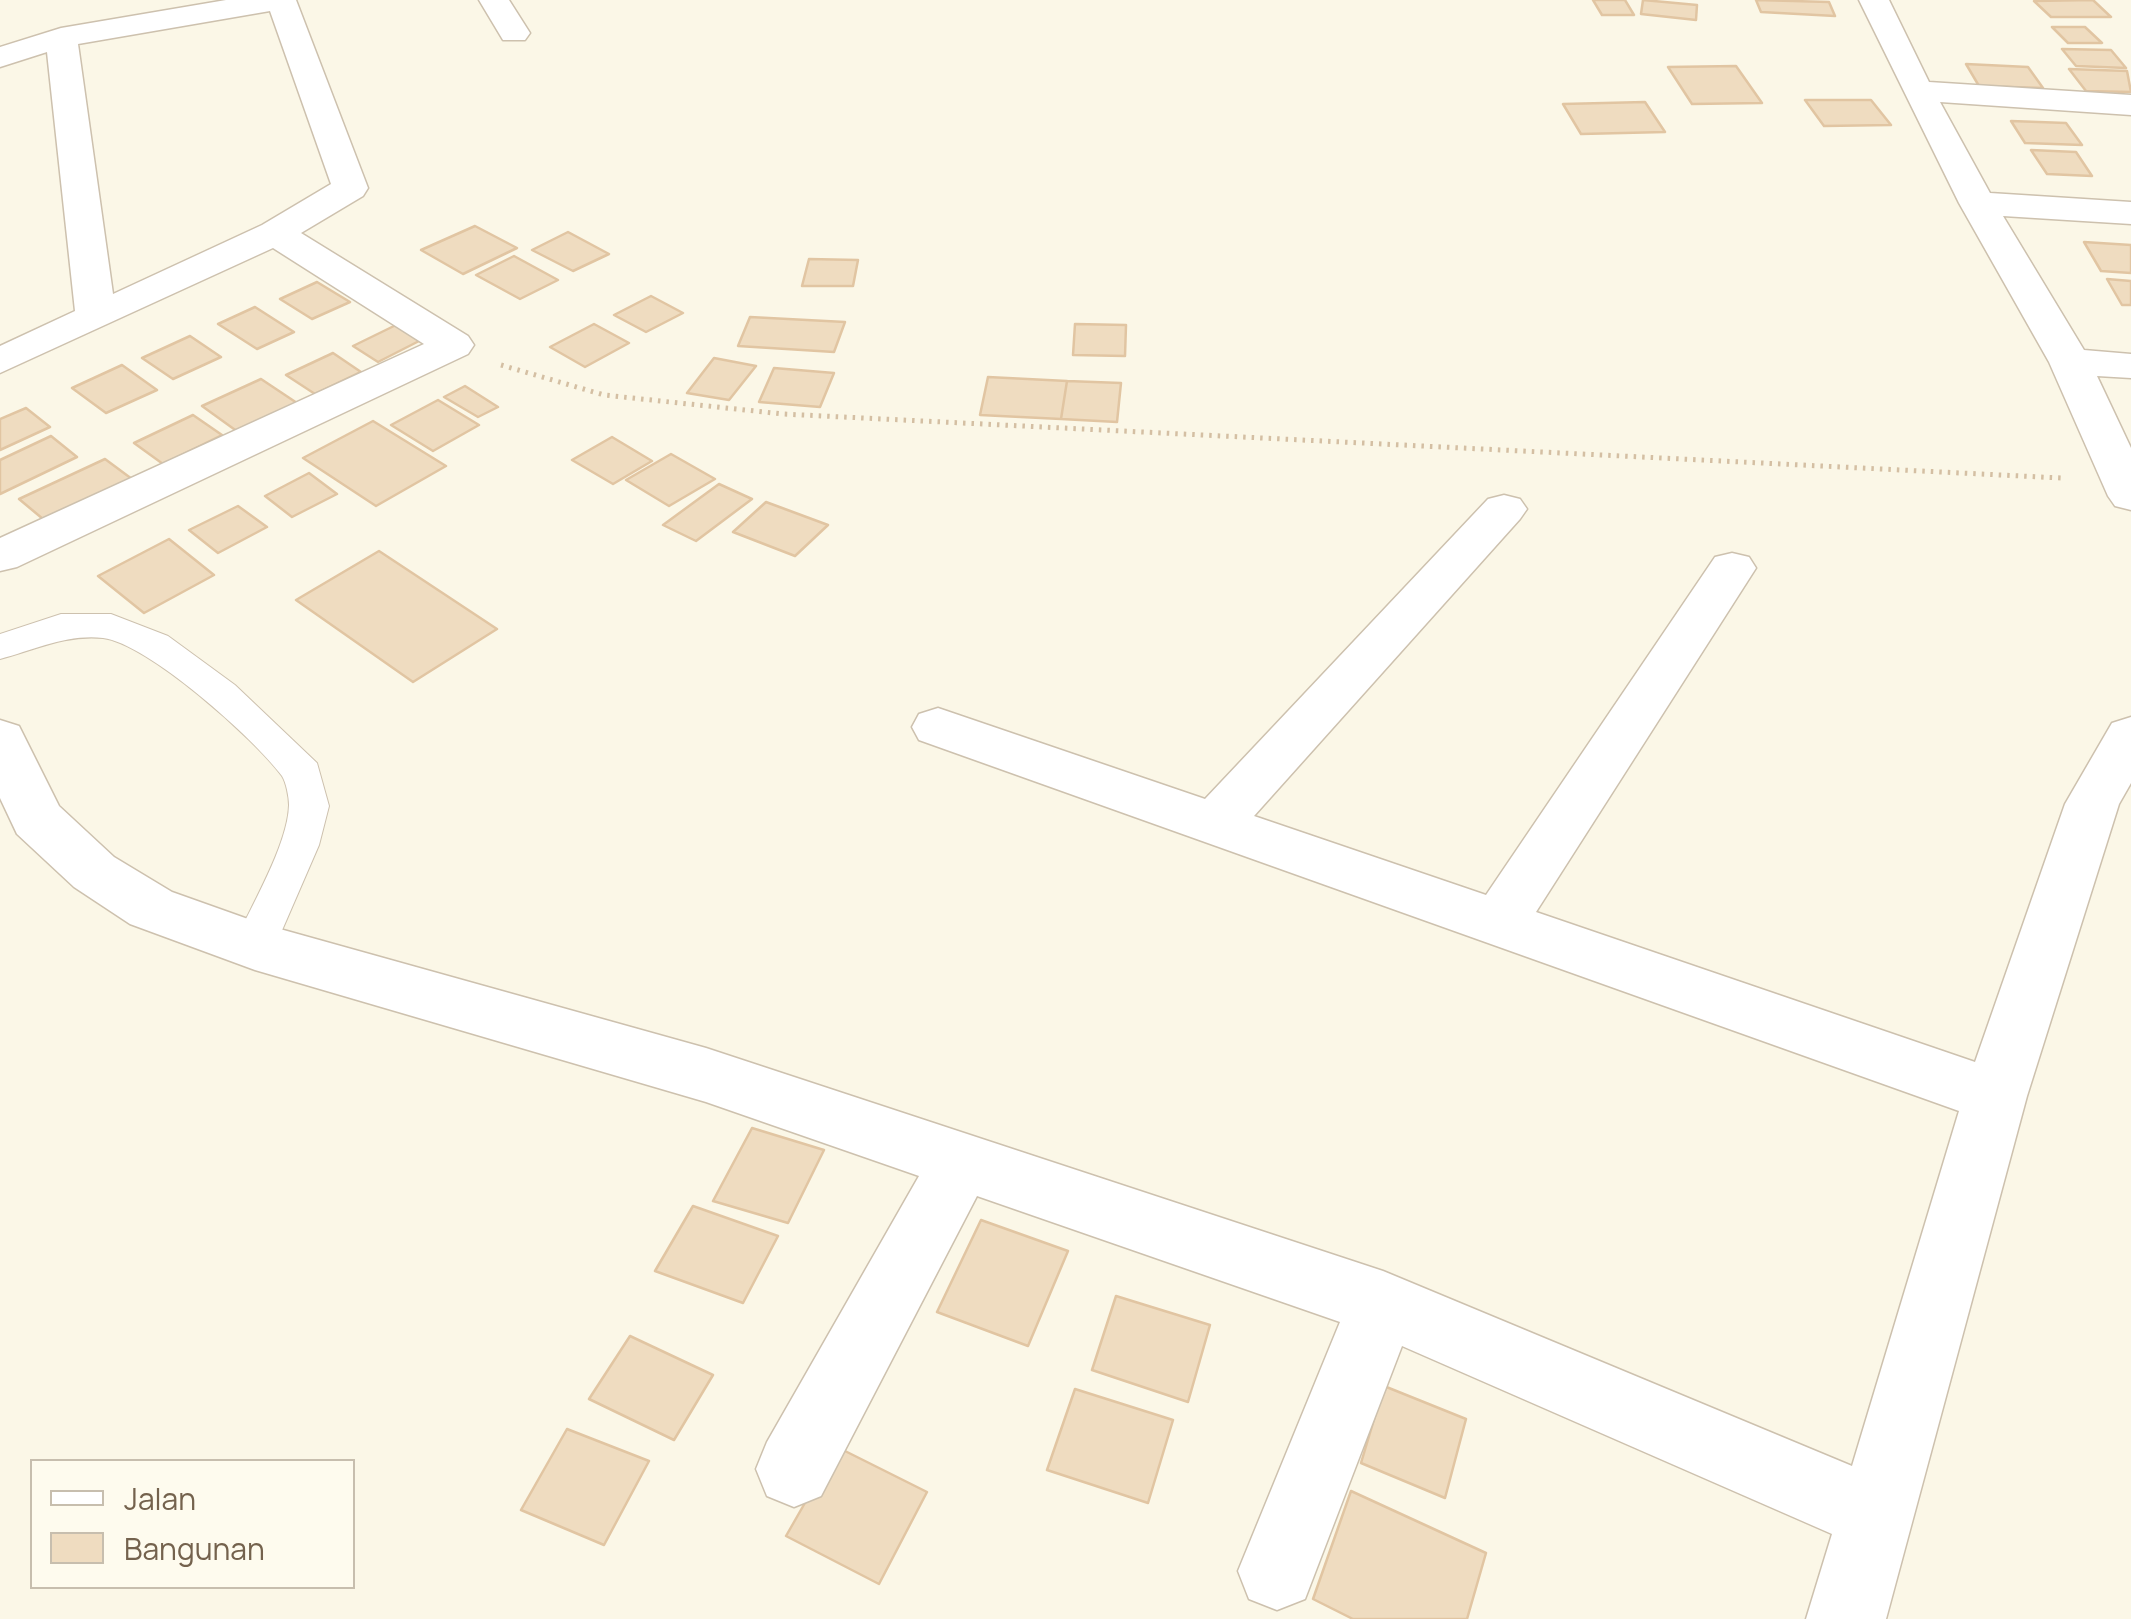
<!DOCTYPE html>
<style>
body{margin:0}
#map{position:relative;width:2131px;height:1619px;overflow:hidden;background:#fbf7e7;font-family:Manrope,sans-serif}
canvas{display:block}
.legend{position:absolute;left:30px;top:1459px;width:325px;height:130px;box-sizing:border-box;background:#fefbee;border:2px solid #c7beae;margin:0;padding:12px 18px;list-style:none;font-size:30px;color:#74624d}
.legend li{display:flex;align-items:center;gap:20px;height:50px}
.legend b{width:50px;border:2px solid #c7beae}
</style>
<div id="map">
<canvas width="2131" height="1619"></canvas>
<ul class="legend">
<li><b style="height:12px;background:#fff"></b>Jalan</li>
<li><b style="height:28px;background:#efdcc0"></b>Bangunan</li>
</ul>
</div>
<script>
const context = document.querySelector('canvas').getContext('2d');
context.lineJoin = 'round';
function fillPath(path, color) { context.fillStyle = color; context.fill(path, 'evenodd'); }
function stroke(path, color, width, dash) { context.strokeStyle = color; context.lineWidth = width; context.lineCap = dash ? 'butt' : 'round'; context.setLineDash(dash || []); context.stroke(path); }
const building = new Path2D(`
 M 1593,0 L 1625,0 L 1634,15 L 1602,15 Z
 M 1643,0 L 1697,5 L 1696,20 L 1641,14 Z
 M 1756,0 L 1829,2 L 1835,16 L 1761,12 Z
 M 2093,0 L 2111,17 L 2051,17 L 2034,1 Z
 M 2052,27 L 2085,27 L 2102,43 L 2068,43 Z
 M 2062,49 L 2111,50 L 2126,68 L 2076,66 Z
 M 1966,64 L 2028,67 L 2043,88 L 1979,86 Z
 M 1736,66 L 1762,103 L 1692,104 L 1668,67 Z
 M 2069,69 L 2127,71 L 2131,92 L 2086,91 Z
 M 1805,100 L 1871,100 L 1891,125 L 1824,126 Z
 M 1645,102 L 1665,132 L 1581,134 L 1563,104 Z
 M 2011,121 L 2066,123 L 2082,145 L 2025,143 Z
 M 2031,150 L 2076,152 L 2092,176 L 2047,174 Z
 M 475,226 L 517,248 L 463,274 L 421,250 Z
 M 568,232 L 609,254 L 573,271 L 532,250 Z
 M 2084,242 L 2131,245 L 2131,273 L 2101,271 Z
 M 514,256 L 558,280 L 520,299 L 476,275 Z
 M 809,259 L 858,260 L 853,286 L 802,286 Z
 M 2107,279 L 2131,281 L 2131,305 L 2122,305 Z
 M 317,282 L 350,302 L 312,319 L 280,299 Z
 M 651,296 L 683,313 L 646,332 L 614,315 Z
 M 255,307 L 294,332 L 257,349 L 218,324 Z
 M 750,317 L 845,322 L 834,352 L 738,346 Z
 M 594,324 L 629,343 L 585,367 L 550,347 Z
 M 1075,324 L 1126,325 L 1125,356 L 1073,355 Z
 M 396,325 L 421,340 L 378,362 L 353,346 Z
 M 190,336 L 221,357 L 173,379 L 142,358 Z
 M 333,353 L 361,372 L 315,394 L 286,375 Z
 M 714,358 L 756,366 L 729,400 L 687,393 Z
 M 122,365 L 157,390 L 106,413 L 72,388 Z
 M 774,368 L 834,373 L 820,407 L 759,402 Z
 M 988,377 L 1067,381 L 1061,419 L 980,415 Z
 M 261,379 L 297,403 L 238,432 L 202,406 Z
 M 1067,381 L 1121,383 L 1117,422 L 1061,419 Z
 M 465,386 L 498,407 L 478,417 L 444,397 Z
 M 438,400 L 479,425 L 433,451 L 391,425 Z
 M 26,408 L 50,427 L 0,450 L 0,419 Z
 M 193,415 L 222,435 L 163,464 L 134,443 Z
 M 373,421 L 446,466 L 376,506 L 303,458 Z
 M 51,436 L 77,457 L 0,494 L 0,460 Z
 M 612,437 L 652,461 L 613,484 L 572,460 Z
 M 671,454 L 715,479 L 669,506 L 626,480 Z
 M 105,459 L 136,482 L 49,524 L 19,499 Z
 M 309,473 L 337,494 L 292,517 L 265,496 Z
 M 719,484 L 752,499 L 696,541 L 663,525 Z
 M 766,502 L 828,525 L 795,556 L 733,532 Z
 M 238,506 L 267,527 L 218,553 L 189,530 Z
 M 169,539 L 214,575 L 144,613 L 98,576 Z
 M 379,551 L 497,629 L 413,682 L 296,600 Z
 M 752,1128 L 824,1150 L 788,1223 L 713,1201 Z
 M 693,1206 L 778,1236 L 743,1303 L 655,1271 Z
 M 981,1220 L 1068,1251 L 1028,1346 L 937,1312 Z
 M 1116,1296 L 1210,1325 L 1188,1402 L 1092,1370 Z
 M 630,1336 L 713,1375 L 674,1440 L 589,1399 Z
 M 1384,1386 L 1466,1419 L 1445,1498 L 1361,1463 Z
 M 1075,1389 L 1173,1420 L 1148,1503 L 1047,1470 Z
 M 567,1429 L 649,1461 L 604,1545 L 521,1510 Z
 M 837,1447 L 927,1492 L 879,1584 L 786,1536 Z
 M 1351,1491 L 1486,1553 L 1467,1619 L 1353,1619 L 1313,1599 Z`);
fillPath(building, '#efdcc0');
stroke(building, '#e1c5a2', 2.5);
const lane = new Path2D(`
 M 61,614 L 111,614 L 168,636 L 235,685 L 317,763 L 329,806 L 319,845 L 270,958 L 255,963 L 240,958 L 233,946 C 250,908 288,845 289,805 C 289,797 286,782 282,776 C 255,739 147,643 103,638 C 66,634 35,650 0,659 L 0,634 Z`);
const street = new Path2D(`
 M 226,0 L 296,0 L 368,188 L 363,196 L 301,233 L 468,336 L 474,345 L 468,354 L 17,567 L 0,571 L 0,538 L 424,344 L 273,248 L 0,373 L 0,346 L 75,311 L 47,52 L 0,67 L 0,47 L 61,28 ZM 270,11 L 331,184 L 262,225 L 113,294 L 78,44 Z
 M 479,0 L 509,0 L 530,33 L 525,40 L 503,40 Z
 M 1859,0 L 1889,0 L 1929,82 L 2131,95 L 2131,115 L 1940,102 L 1990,193 L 2131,202 L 2131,224 L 2003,216 L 2084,350 L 2131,354 L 2131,378 L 2097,376 L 2131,448 L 2131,510 L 2115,506 L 2108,496 L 2049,362 L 1959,203 Z
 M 1504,495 L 1520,499 L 1527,509 L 1520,519 L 1254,816 L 1486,895 L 1715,557 L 1732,553 L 1749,557 L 1756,568 L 1536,912 L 1975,1062 L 2065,804 L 2112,723 L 2131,717 L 2131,783 L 2119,804 L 2027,1096 L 1886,1619 L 1806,1619 L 1832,1534 L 1402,1346 L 1305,1599 L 1277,1610 L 1249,1599 L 1238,1571 L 1340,1322 L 977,1196 L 821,1496 L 794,1507 L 767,1496 L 756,1469 L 767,1442 L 919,1176 L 706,1102 L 255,970 L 130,924 L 74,887 L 17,834 L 0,798 L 0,720 L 19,726 L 59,806 L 114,857 L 172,892 L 262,924 L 706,1048 L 1383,1271 L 1852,1466 L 1959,1111 L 919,740 L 912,727 L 919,714 L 938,708 L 1205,799 L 1488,499 Z`);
stroke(lane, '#cdc1ae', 2);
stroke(street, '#cdc1ae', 3);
stroke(new Path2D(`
 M 501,365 L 604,395 L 783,414 L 2061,478`), '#d4bfa3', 5, [2.5, 6]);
fillPath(lane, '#fff');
fillPath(street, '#fff');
</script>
